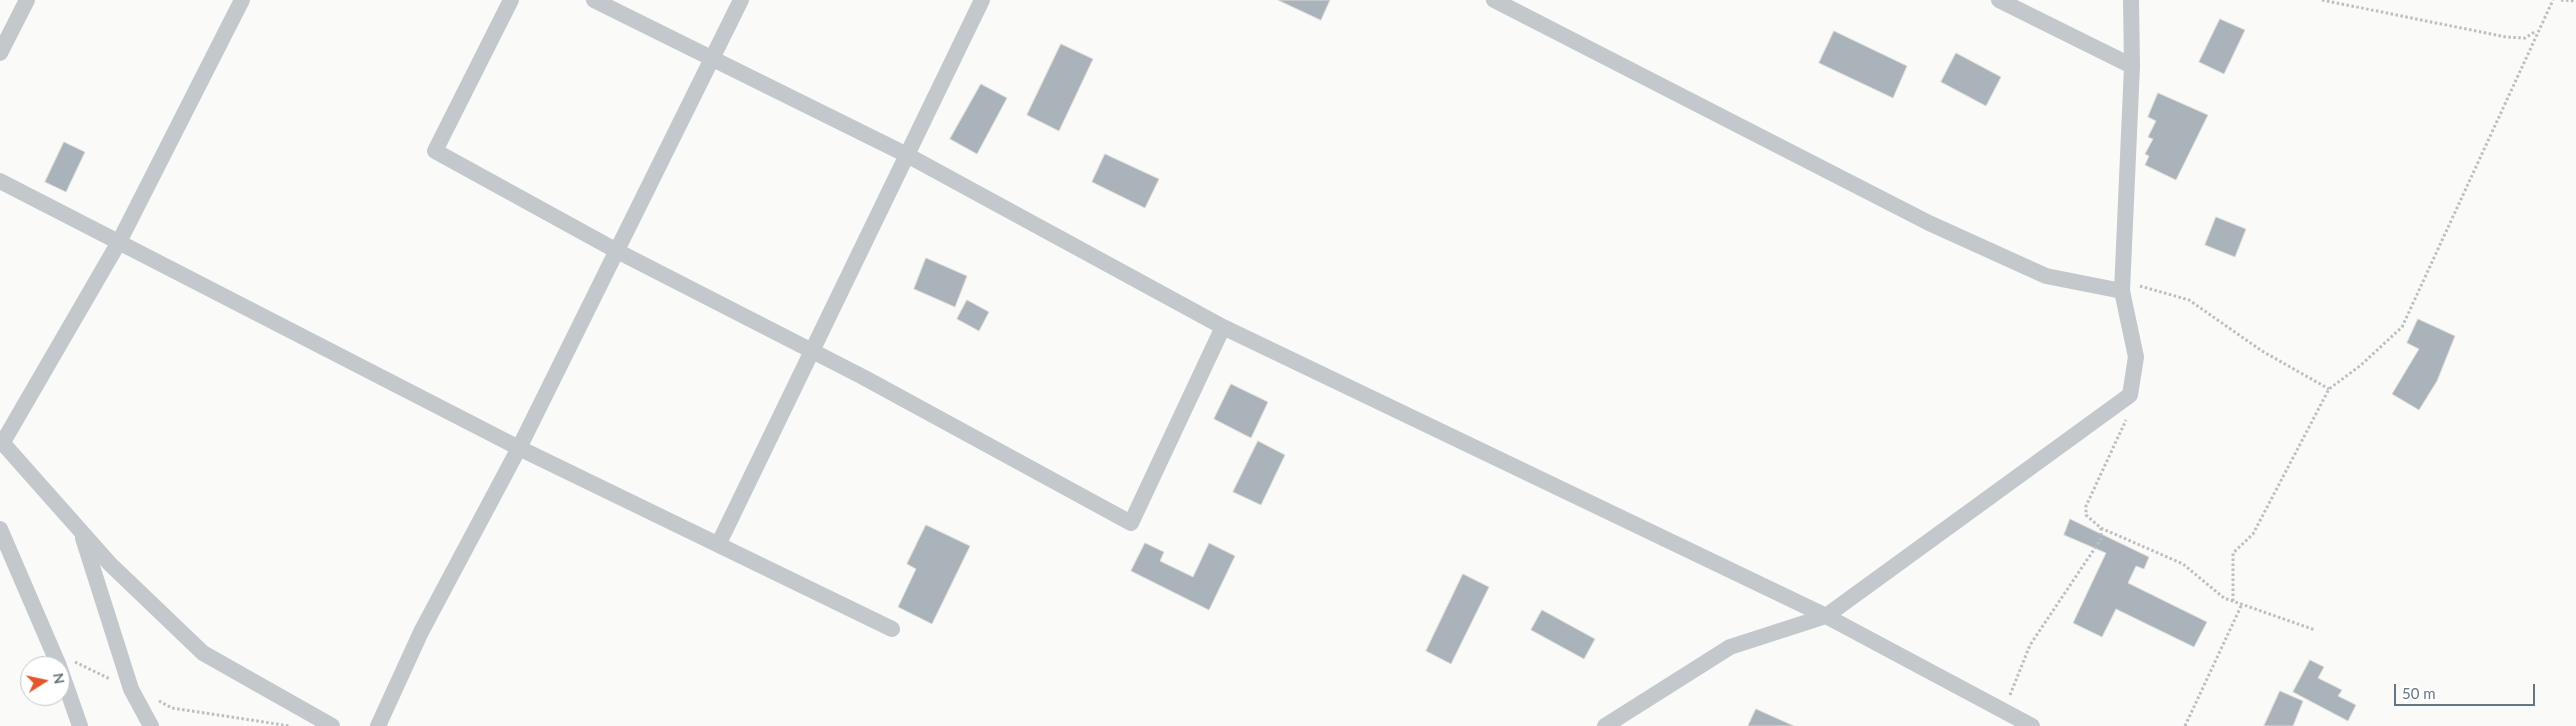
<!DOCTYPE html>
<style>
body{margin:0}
#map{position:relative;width:2576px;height:726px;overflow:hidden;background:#fafaf8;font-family:Lato,sans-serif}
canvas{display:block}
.north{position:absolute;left:20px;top:656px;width:50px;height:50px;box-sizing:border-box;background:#fff;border:1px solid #c1c8cd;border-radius:50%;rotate:80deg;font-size:14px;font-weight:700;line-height:20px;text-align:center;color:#657683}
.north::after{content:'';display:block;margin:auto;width:18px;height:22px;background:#e4572e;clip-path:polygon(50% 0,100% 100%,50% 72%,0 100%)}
.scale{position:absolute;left:2394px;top:684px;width:141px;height:22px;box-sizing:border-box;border:2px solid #657683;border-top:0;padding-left:6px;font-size:15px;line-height:18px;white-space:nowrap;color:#657683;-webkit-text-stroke:4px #fff;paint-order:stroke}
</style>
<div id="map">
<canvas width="2576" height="726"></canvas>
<div class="north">N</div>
<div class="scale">50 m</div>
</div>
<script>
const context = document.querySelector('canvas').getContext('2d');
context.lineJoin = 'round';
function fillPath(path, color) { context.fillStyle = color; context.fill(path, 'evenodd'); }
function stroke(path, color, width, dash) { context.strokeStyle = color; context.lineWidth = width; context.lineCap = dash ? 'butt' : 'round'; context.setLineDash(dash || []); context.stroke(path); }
const building = new Path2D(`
 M 1278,0 L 1330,0 L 1321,20 Z
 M 2220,19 L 2245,30 L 2224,74 L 2199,62 Z
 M 1834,31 L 1907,66 L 1893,98 L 1819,63 Z
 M 1061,44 L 1093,59 L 1059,131 L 1027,115 Z
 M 1956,53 L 2001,77 L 1986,106 L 1941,82 Z
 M 981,84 L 1007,98 L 977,154 L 950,139 Z
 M 2158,93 L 2208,115 L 2176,180 L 2145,165 L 2149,156 L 2145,154 L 2153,139 L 2148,137 L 2156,121 L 2148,117 Z
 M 64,142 L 85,152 L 66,192 L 45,182 Z
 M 1105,154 L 1159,179 L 1145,208 L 1092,182 Z
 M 2216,217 L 2246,229 L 2235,257 L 2205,245 Z
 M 926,258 L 967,276 L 955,307 L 914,289 Z
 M 967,300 L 989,312 L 979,331 L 957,319 Z
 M 2418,319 L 2455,336 L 2437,381 L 2419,410 L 2392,394 L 2419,349 L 2407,343 Z
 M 1231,384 L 1268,402 L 1251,438 L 1214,419 Z
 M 1258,441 L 1285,455 L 1261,505 L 1233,492 Z
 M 2070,519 L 2149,557 L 2144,569 L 2136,566 L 2128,583 L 2207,622 L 2194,647 L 2116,609 L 2102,637 L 2073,623 L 2106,553 L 2064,535 Z
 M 926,525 L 970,546 L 932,624 L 898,607 L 916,569 L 907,564 Z
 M 1145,543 L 1164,552 L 1160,561 L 1193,577 L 1209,543 L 1235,556 L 1209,610 L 1131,571 Z
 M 1463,574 L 1489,587 L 1451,664 L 1426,651 Z
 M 1542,610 L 1595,639 L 1584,659 L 1531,630 Z
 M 2310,660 L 2324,667 L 2318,678 L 2342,690 L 2338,696 L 2356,705 L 2348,721 L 2293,692 Z
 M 2280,691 L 2303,701 L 2293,726 L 2264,726 Z
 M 1756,709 L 1794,726 L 1748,726 Z`);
fillPath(building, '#aab3b9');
stroke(building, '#dcdcda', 1);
stroke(new Path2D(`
 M 2322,0 L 2506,37 L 2525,38 L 2536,31
 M 2561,0 L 2576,1
 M 2140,286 L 2189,300 L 2262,351 L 2329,389
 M 2101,528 L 2183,564 L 2224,598 L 2315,630
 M 2233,601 L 2233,553 L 2253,534 L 2329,389 L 2361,365 L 2402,327 L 2553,0
 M 75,662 L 110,679
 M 2010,695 L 2030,645 L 2101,539 L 2101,528 L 2086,515 L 2086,506 L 2126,420
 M 159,701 L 172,708 L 290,726
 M 2185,726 L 2242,604`), '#bbbfc2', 3, [2.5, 2.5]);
stroke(new Path2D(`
 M 511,0 L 435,151 L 617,251 L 863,377 L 1131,523 L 1223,327
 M 594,0 L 907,155 L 1223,327 L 1826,616 L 2032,726
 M 1494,0 L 1929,223 L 2046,276 L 2122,291
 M 1999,0 L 2132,66
 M 0,53 L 27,0
 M 0,181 L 519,448 L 892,629
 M 0,440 L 110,564 L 203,653 L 332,726
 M 3,442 L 119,242 L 242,0
 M 0,529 L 59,666
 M 83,538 L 131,689 L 151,726
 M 719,543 L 982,0
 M 60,669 L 80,726
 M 378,726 L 421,632 L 519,448 L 741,0
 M 1605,726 L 1730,647 L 1826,616 L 2130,395 L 2136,357 L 2122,291 L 2132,66 L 2131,0`), '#c3c8cc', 16);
</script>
